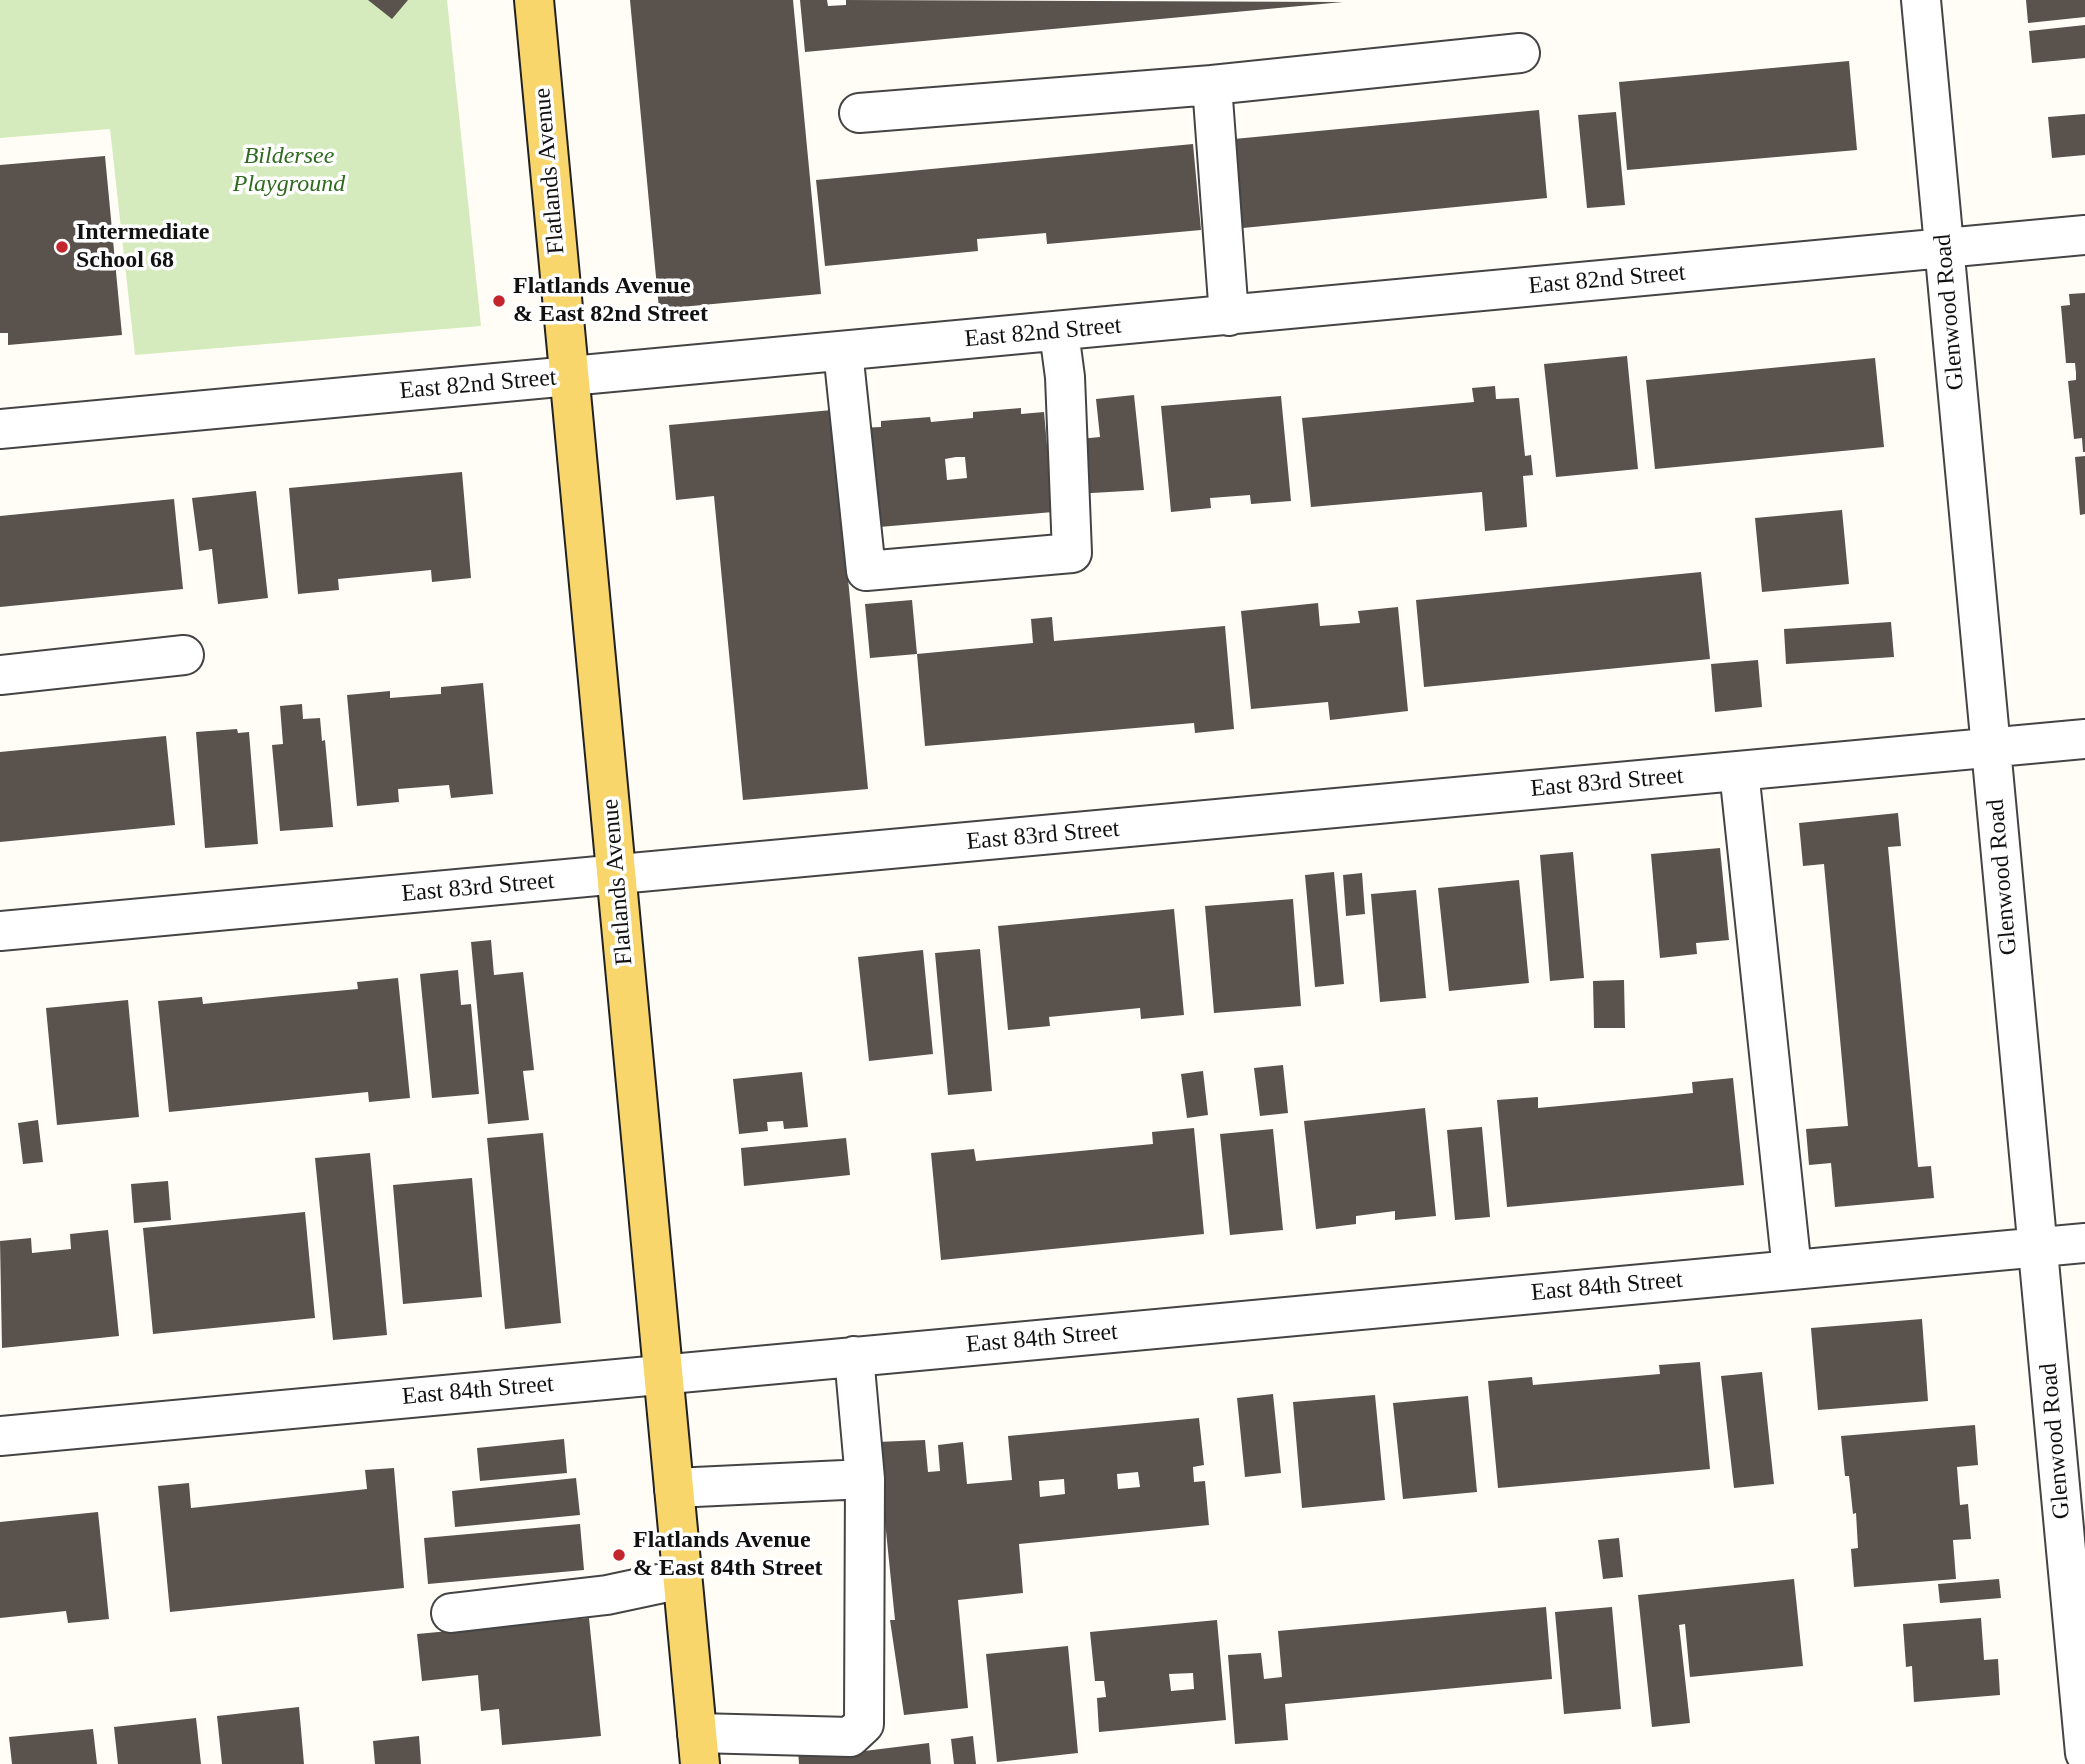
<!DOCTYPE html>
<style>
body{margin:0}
canvas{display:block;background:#fffdf5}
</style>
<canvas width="2085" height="1764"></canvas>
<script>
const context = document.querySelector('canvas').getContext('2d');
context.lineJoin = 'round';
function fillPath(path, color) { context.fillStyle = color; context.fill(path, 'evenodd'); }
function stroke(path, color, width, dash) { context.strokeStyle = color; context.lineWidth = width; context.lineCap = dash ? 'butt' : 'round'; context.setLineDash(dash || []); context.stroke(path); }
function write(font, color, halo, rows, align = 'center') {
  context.font = font + ' "Times New Roman",serif'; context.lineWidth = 7; context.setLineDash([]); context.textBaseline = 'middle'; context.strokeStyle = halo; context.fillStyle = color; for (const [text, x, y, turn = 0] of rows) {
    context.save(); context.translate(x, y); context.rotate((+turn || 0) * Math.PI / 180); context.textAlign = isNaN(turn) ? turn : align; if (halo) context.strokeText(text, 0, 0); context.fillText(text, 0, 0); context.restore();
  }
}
fillPath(new Path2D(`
 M 0,0 L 447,0 L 481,326 L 135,355 L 110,129 L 0,138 Z`), '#d5ebbd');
fillPath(new Path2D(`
 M 368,0 L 408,0 L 392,19 Z
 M 630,0 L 793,0 L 821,294 L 659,309 Z
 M 800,0 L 827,0 L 828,6 L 846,5 L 846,0 L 1343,2 L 805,52 Z
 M 2026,0 L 2085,0 L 2085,17 L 2028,23 Z
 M 2085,25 L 2085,58 L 2032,63 L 2029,31 Z
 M 1849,61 L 1857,150 L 1627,170 L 1619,82 Z
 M 1539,110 L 1547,198 L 1243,228 L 1234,139 Z
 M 1616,112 L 1625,205 L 1587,208 L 1578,115 Z
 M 2085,114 L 2085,155 L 2052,158 L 2048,117 Z
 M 1193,144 L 1201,230 L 1047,244 L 1046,233 L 1012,236 L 977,239 L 978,251 L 825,266 L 816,180 Z
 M 105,156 L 122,335 L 8,345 L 8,333 L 0,333 L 0,165 Z
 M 2085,293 L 2085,452 L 2083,452 L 2082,438 L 2074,439 L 2068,381 L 2076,380 L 2076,373 L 2075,363 L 2066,363 L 2061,306 L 2070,305 L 2069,294 Z
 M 1627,356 L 1638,469 L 1556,477 L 1544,364 Z
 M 1875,358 L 1884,447 L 1655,469 L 1646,380 Z
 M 1495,386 L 1496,399 L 1519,398 L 1525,456 L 1531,455 L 1533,475 L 1523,476 L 1527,527 L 1485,531 L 1482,492 L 1311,507 L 1302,418 L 1474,402 L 1472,388 Z
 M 1134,395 L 1144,490 L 1074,494 L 1069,440 L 1100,437 L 1096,399 Z
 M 1281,396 L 1291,501 L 1251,504 L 1250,495 L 1210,498 L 1211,508 L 1171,512 L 1161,406 Z
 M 1021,408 L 1021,414 L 1044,412 L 1053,512 L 868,528 L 859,428 L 881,427 L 881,421 L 930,417 L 931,422 L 973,418 L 973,412 ZM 956,457 L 965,457 L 967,478 L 947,480 L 945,459 Z
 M 832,410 L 868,789 L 743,800 L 714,496 L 676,500 L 669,425 Z
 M 2085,456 L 2085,514 L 2080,515 L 2075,457 Z
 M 462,472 L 471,578 L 432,582 L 431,570 L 338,579 L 339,590 L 298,594 L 289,488 Z
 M 256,491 L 268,598 L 218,604 L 212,549 L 199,551 L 192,498 Z
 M 174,499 L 183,589 L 0,607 L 0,516 Z
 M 1842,510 L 1849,584 L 1762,592 L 1755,518 Z
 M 1701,572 L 1710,659 L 1424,687 L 1416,600 Z
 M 912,600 L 917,654 L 870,658 L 865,604 Z
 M 1318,603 L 1320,626 L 1360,623 L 1358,611 L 1398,607 L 1408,711 L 1330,720 L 1328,702 L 1251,709 L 1241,611 Z
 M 1052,617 L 1054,641 L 1225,626 L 1234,729 L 1195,733 L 1194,723 L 925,746 L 917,654 L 1033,643 L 1031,619 Z
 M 1891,622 L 1894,657 L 1786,664 L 1784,629 Z
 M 1758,660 L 1762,707 L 1715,712 L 1711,664 Z
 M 483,683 L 493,794 L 451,798 L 449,785 L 398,789 L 399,802 L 357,806 L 347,695 L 390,691 L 390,698 L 441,694 L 441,687 Z
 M 302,704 L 303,719 L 320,718 L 322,741 L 325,740 L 333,827 L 280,831 L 272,745 L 283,744 L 280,706 Z
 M 237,729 L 238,733 L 249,732 L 258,844 L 205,848 L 196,732 Z
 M 166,736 L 175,825 L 0,842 L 0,752 Z
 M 1898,813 L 1901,846 L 1888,847 L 1918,1167 L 1931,1166 L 1934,1198 L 1835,1207 L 1831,1163 L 1809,1165 L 1806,1129 L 1848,1126 L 1824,864 L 1803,866 L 1799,823 Z
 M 1720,848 L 1729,940 L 1696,943 L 1697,954 L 1660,958 L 1651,854 Z
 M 1573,852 L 1584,978 L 1550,981 L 1540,855 Z
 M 1334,872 L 1344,984 L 1315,987 L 1305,875 Z
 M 1362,873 L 1365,914 L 1346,916 L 1343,875 Z
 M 1519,880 L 1529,983 L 1449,991 L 1438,888 Z
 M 1416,890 L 1426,998 L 1380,1002 L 1371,894 Z
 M 1293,899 L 1301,1006 L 1214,1013 L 1205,906 Z
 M 1174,909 L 1184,1015 L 1141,1019 L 1140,1008 L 1049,1017 L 1050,1026 L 1008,1030 L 998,926 Z
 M 491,940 L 494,975 L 523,972 L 534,1070 L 523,1071 L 529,1120 L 488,1124 L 471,942 Z
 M 980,949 L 992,1091 L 948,1095 L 935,953 Z
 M 923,950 L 933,1054 L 869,1061 L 858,957 Z
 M 458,970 L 461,1005 L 471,1004 L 479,1094 L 432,1098 L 420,974 Z
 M 398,978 L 410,1098 L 369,1102 L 368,1092 L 169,1112 L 158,1001 L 202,997 L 203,1004 L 282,996 L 358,989 L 357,982 Z
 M 1624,980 L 1625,1028 L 1594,1028 L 1593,981 Z
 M 128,1000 L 139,1117 L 57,1125 L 46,1008 Z
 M 1283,1065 L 1288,1113 L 1260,1116 L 1254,1068 Z
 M 1203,1071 L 1208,1115 L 1187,1118 L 1181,1074 Z
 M 802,1072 L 808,1127 L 784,1129 L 783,1121 L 767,1122 L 768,1131 L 739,1134 L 733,1079 Z
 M 1733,1078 L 1744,1185 L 1507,1207 L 1497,1100 L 1538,1097 L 1538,1108 L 1655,1097 L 1693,1093 L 1692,1082 Z
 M 1425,1108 L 1436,1216 L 1395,1220 L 1395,1211 L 1356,1216 L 1356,1224 L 1316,1229 L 1304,1121 Z
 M 38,1120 L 43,1162 L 23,1164 L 18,1123 Z
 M 1482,1127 L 1490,1217 L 1455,1220 L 1447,1130 Z
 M 1194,1128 L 1204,1234 L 941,1260 L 931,1153 L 974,1149 L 976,1161 L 1153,1144 L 1152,1132 Z
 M 1273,1129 L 1283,1230 L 1230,1235 L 1220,1134 Z
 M 543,1133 L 561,1323 L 505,1329 L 487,1138 Z
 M 846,1138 L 850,1175 L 744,1186 L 741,1148 Z
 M 370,1153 L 387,1335 L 333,1340 L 315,1158 Z
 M 472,1178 L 482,1297 L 403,1304 L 393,1185 Z
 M 168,1181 L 171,1220 L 134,1223 L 131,1184 Z
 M 305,1212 L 315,1318 L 153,1334 L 143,1228 Z
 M 108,1230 L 119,1336 L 2,1348 L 0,1241 L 31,1238 L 32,1253 L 71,1249 L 70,1234 Z
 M 1922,1319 L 1928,1401 L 1818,1410 L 1811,1328 Z
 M 1700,1362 L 1710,1469 L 1498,1488 L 1488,1381 L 1532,1377 L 1533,1385 L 1660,1374 L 1659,1365 Z
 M 1762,1372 L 1774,1484 L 1734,1488 L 1721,1376 Z
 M 1273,1394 L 1281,1473 L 1245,1477 L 1237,1398 Z
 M 1375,1395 L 1385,1500 L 1302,1508 L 1293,1402 Z
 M 1468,1396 L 1477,1492 L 1403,1499 L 1393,1403 Z
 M 1199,1418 L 1204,1465 L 1193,1467 L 1194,1482 L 1205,1481 L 1209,1525 L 1019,1544 L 1023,1593 L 958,1600 L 968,1708 L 904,1715 L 890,1620 L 895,1620 L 877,1442 L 925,1440 L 928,1472 L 940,1471 L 938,1445 L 963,1442 L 967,1484 L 1012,1480 L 1008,1436 ZM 1138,1472 L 1140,1487 L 1118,1489 L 1117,1474 ZM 1064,1479 L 1065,1494 L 1040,1497 L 1039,1481 Z
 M 1975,1425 L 1978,1465 L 1957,1467 L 1960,1505 L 1968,1504 L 1971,1539 L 1953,1540 L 1956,1579 L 1854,1587 L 1851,1549 L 1858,1548 L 1856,1513 L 1853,1514 L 1849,1476 L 1845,1476 L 1841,1436 Z
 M 564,1439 L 567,1473 L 480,1481 L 477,1448 Z
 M 394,1468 L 404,1588 L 170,1612 L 158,1486 L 189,1483 L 191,1508 L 367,1489 L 365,1470 Z
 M 576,1478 L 580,1515 L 455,1527 L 452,1491 Z
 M 98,1512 L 109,1619 L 68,1623 L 66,1611 L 0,1618 L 0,1522 Z
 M 580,1524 L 584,1570 L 428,1584 L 424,1538 Z
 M 1619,1538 L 1623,1577 L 1603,1579 L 1598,1540 Z
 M 1794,1579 L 1803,1666 L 1690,1677 L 1685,1624 L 1679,1625 L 1690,1723 L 1652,1727 L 1638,1595 Z
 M 1999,1579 L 2001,1598 L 1940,1603 L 1938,1584 Z
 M 1546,1607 L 1552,1679 L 1285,1704 L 1288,1740 L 1235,1744 L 1228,1655 L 1261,1653 L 1264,1679 L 1282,1677 L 1278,1631 Z
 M 1612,1607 L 1621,1709 L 1564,1714 L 1555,1612 Z
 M 589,1618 L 601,1736 L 502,1745 L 499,1709 L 481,1711 L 478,1675 L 422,1681 L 417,1634 Z
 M 1981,1618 L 1984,1660 L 1998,1659 L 2000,1695 L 1914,1702 L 1912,1666 L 1906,1667 L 1903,1624 Z
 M 1217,1620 L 1226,1720 L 1099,1732 L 1097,1698 L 1106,1697 L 1104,1681 L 1095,1681 L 1090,1632 ZM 1193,1673 L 1194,1689 L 1171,1691 L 1169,1674 Z
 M 1068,1646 L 1078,1753 L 997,1762 L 986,1654 Z
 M 299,1707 L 304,1764 L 222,1764 L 217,1716 Z
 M 196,1718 L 201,1764 L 118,1764 L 114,1727 Z
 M 93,1729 L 97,1764 L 12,1764 L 9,1737 Z
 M 419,1736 L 421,1764 L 375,1764 L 373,1741 Z
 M 973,1736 L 976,1764 L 954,1764 L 951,1739 Z
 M 929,1743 L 931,1764 L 799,1764 L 798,1751 L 832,1755 Z`), '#5a524d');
const minor = new Path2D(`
 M 1921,0 L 2085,1753
 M 859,113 L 1212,85
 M 1229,316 L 1212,85 L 1520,53
 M 843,351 L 866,571 L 1072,553 L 1065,377 L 1059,332
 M 0,429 L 2085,235
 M 0,675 L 184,655
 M 1739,771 L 1792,1270
 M 0,931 L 2085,739
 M 0,1436 L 2085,1243
 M 674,1488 L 865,1479
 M 451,1613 L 607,1595 L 682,1579
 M 697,1733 L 850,1737 L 864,1724 L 865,1479 L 854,1356`);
const major = new Path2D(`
 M 534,0 L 700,1764`);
stroke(minor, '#444', 42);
stroke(major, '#222', 42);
stroke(minor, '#fff', 38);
stroke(major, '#f9d66b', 38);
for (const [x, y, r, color] of [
 [62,247,7,"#c4262e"],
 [499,301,7,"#c4262e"],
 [619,1555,7,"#c4262e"]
]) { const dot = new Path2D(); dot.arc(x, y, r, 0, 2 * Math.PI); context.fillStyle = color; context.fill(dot); stroke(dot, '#fff', 2.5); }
write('italic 24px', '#2f6b1f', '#fff', [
 ["Bildersee",289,157],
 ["Playground",289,185]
]);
write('24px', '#111', '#fff', [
 ["Flatlands Avenue",550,171,-95],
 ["East 82nd Street",1607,280,-5],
 ["Glenwood Road",1950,312,-95],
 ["East 82nd Street",1043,333,-5],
 ["East 82nd Street",478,385,-5],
 ["East 83rd Street",1607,783,-5],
 ["East 83rd Street",1043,836,-5],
 ["Glenwood Road",2003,877,-95],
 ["Flatlands Avenue",618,882,-95],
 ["East 83rd Street",478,888,-5],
 ["East 84th Street",1607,1287,-5],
 ["East 84th Street",1042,1339,-5],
 ["East 84th Street",478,1391,-5],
 ["Glenwood Road",2056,1441,-95]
]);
write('bold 24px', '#111', '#fff', [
 ["Intermediate",76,233],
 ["School 68",76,261],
 ["Flatlands Avenue",513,287],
 ["& East 82nd Street",513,315],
 ["Flatlands Avenue",633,1541],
 ["& East 84th Street",633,1569]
], 'left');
</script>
